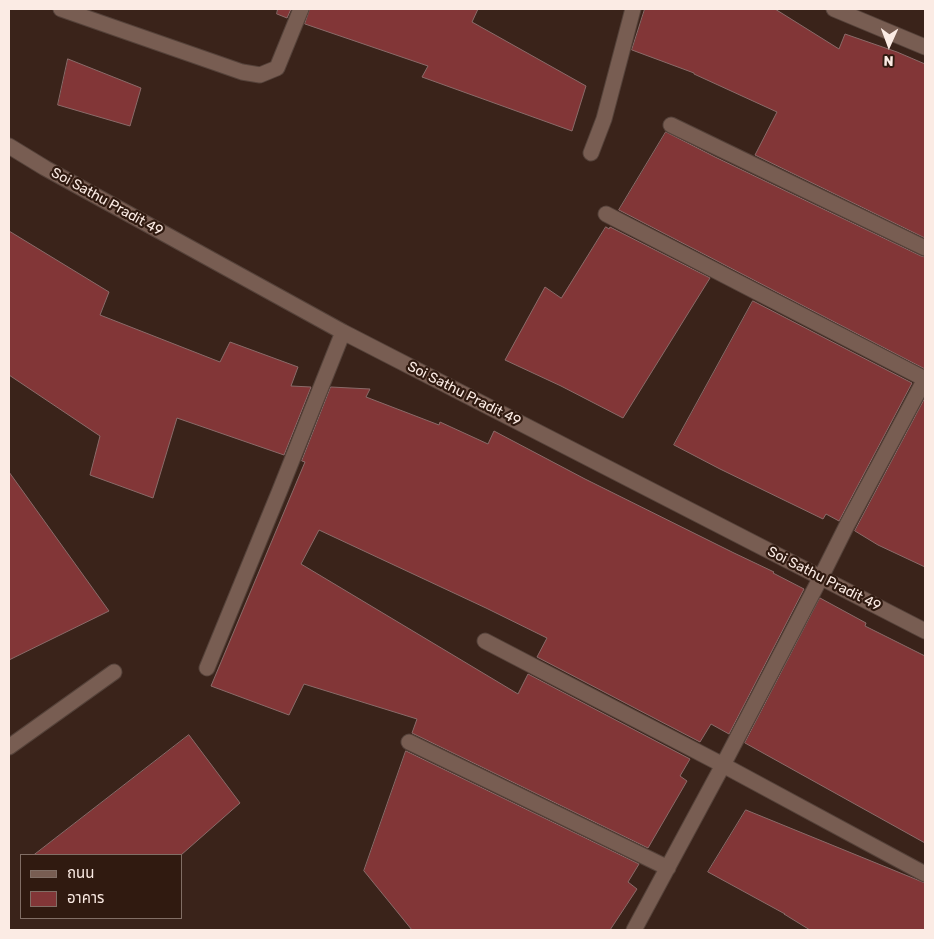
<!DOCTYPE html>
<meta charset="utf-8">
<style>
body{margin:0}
#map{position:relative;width:934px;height:939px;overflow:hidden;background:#3a231a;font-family:Rubik,"Noto Sans Thai",sans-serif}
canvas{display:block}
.frame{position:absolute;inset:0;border:10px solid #fbebe4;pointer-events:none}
.legend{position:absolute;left:20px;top:854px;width:162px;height:65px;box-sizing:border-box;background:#301a10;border:1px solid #816e65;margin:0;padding:6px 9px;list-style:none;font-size:15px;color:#fbebe4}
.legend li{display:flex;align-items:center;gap:10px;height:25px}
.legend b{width:25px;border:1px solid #816e65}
.north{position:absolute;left:864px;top:20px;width:50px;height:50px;-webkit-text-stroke:4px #301a10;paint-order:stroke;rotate:182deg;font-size:14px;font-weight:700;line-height:20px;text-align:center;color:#fbebe4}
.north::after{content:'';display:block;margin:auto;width:18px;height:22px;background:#fbebe4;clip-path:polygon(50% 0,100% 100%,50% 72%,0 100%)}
</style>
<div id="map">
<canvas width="934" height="939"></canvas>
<div class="frame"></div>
<ul class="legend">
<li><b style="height:6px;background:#785d52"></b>ถนน</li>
<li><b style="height:14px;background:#823637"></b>อาคาร</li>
</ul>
<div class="north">N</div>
</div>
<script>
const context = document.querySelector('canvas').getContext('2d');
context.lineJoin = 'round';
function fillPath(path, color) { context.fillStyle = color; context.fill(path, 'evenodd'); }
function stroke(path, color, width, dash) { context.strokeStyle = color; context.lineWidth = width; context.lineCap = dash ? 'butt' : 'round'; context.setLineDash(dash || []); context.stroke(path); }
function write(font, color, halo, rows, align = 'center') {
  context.font = font + ' Rubik,sans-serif'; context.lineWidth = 4.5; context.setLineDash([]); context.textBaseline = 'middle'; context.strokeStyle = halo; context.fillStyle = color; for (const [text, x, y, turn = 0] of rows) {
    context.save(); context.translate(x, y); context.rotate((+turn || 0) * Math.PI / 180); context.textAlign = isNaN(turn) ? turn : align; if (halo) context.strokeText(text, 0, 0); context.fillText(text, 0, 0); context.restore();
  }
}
const building = new Path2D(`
 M 278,9 L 291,9 L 287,18 L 277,14 Z
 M 310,9 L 478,9 L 472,22 L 586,86 L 572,131 L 422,77 L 428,66 L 305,24 Z
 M 645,9 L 775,9 L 839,49 L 845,34 L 897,52 L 925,64 L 925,238 L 755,155 L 777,112 L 694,74 L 694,73 L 632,50 Z
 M 68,59 L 141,88 L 130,126 L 58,105 Z
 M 666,132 L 715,157 L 921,256 L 925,257 L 925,369 L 619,210 Z
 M 606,227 L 609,229 L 610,227 L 710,278 L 623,418 L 561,386 L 505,360 L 545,287 L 561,298 Z
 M 9,231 L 109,292 L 100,315 L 220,362 L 230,342 L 298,367 L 291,386 L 311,387 L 284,455 L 177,418 L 153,498 L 90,475 L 100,436 L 9,375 Z
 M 753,301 L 912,383 L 839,521 L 826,514 L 823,519 L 720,469 L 674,445 Z
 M 331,387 L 370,389 L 366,397 L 439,425 L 440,422 L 488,444 L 494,431 L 585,479 L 734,553 L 774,572 L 773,573 L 804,589 L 729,734 L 711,724 L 700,742 L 537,657 L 547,638 L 486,608 L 319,530 L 301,564 L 518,694 L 528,674 L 690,759 L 680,776 L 687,781 L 648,848 L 412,733 L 417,719 L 304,684 L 289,715 L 211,686 L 305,462 L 302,461 Z
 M 925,398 L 925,567 L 878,545 L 855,531 Z
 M 9,472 L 109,611 L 9,660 Z
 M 820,598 L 866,623 L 865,626 L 925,656 L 925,843 L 745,743 Z
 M 189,735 L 240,803 L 181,855 L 34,855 Z
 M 406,751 L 639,864 L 628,882 L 637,889 L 610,930 L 412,930 L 364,871 Z
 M 746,810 L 925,883 L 925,930 L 810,930 L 784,914 L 785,914 L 708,872 Z`);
fillPath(building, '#823637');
stroke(building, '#8a6b69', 1);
const minor = new Path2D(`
 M 61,9 L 242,72 L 260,75 L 277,68 L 301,9
 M 834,9 L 925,47
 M 671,125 L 925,248
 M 9,146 L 45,168 L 343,332 L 925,631
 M 591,153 L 604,119 L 633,9
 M 606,214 L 925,379
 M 485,641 L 723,765 L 925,874
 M 207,668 L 280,490 L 343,332
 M 409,742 L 668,868
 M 9,747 L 114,672
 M 634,930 L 723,765 L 821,577 L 847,525 L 925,379`);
stroke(minor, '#55423a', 17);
stroke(minor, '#785d52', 15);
write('14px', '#fbebe4', '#301a10', [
 ["Soi Sathu Pradit 49",107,202,29],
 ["Soi Sathu Pradit 49",464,394,27],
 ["Soi Sathu Pradit 49",824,579,27]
]);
</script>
